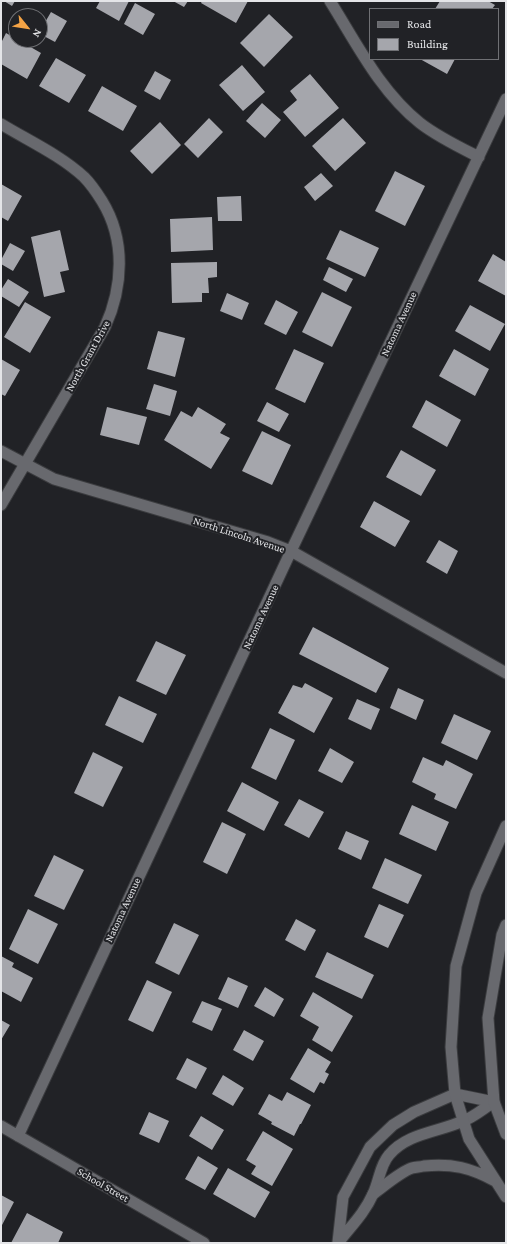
<!DOCTYPE html>
<style>
body{margin:0}
#map{position:relative;width:507px;height:1244px;overflow:hidden;background:#212226;font-family:"Crimson Pro",serif}
canvas{display:block}
.frame{position:absolute;inset:0;border:2px solid #e4e5e8;pointer-events:none}
.legend{position:absolute;left:369px;top:8px;width:130px;height:52px;box-sizing:border-box;background:#212226;border:1px solid #6f7074;margin:0;padding:5px 7px;list-style:none;font-size:12px;color:#e4e5e8}
.legend li{display:flex;align-items:center;gap:8px;height:20px}
.legend b{width:20px;border:1px solid #6f7074}
.north{position:absolute;left:8px;top:8px;width:40px;height:40px;box-sizing:border-box;background:#212226;border:1px solid #6f7074;border-radius:50%;rotate:120deg;font-size:11px;font-weight:700;line-height:16px;text-align:center;color:#e4e5e8}
.north::after{content:'';display:block;margin:auto;width:14px;height:18px;background:#f4a345;clip-path:polygon(50% 0,100% 100%,50% 72%,0 100%)}
</style>
<div id="map">
<canvas width="507" height="1244"></canvas>
<div class="frame"></div>
<ul class="legend">
<li><b style="height:5px;background:#68696e"></b>Road</li>
<li><b style="height:11px;background:#a5a6ac"></b>Building</li>
</ul>
<div class="north">N</div>
</div>
<script>
const context = document.querySelector('canvas').getContext('2d');
context.lineJoin = 'round';
function fillPath(path, color) { context.fillStyle = color; context.fill(path, 'evenodd'); }
function stroke(path, color, width, dash) { context.strokeStyle = color; context.lineWidth = width; context.lineCap = dash ? 'butt' : 'round'; context.setLineDash(dash || []); context.stroke(path); }
function write(font, color, halo, rows, align = 'center') {
  context.font = font + ' "Crimson Pro",serif'; context.lineWidth = 4; context.setLineDash([]); context.textBaseline = 'middle'; context.strokeStyle = halo; context.fillStyle = color; for (const [text, x, y, turn = 0] of rows) {
    context.save(); context.translate(x, y); context.rotate((+turn || 0) * Math.PI / 180); context.textAlign = isNaN(turn) ? turn : align; if (halo) context.strokeText(text, 0, 0); context.fillText(text, 0, 0); context.restore();
  }
}
fillPath(new Path2D(`
 M 4,1 L 15,1 L 12,6 Z
 M 100,1 L 129,1 L 119,21 L 96,8 Z
 M 173,1 L 188,1 L 184,7 Z
 M 202,1 L 248,1 L 236,23 L 201,3 Z
 M 440,1 L 488,1 L 495,5 L 492,9 L 435,9 Z
 M 135,3 L 155,14 L 143,35 L 124,24 Z
 M 51,12 L 67,21 L 55,42 L 40,34 L 40,31 Z
 M 269,14 L 293,37 L 264,67 L 240,43 Z
 M 6,33 L 41,53 L 27,79 L 1,64 L 1,43 Z
 M 56,58 L 86,75 L 69,103 L 39,86 Z
 M 420,59 L 455,59 L 447,74 Z
 M 242,65 L 265,92 L 243,111 L 219,85 Z
 M 155,71 L 171,80 L 160,100 L 144,91 Z
 M 310,74 L 339,108 L 305,137 L 283,112 L 297,100 L 290,91 Z
 M 102,86 L 137,106 L 123,131 L 88,111 Z
 M 262,103 L 281,120 L 265,138 L 246,121 Z
 M 209,118 L 223,132 L 198,158 L 184,144 Z
 M 343,118 L 366,143 L 335,171 L 312,146 Z
 M 160,122 L 181,145 L 152,174 L 130,151 Z
 M 395,171 L 425,186 L 405,226 L 375,211 Z
 M 321,173 L 333,186 L 315,201 L 304,187 Z
 M 1,184 L 22,196 L 8,221 L 1,217 Z
 M 241,196 L 242,221 L 218,221 L 217,197 Z
 M 212,217 L 213,250 L 171,252 L 170,219 Z
 M 60,230 L 69,270 L 60,272 L 65,292 L 44,297 L 31,237 Z
 M 340,230 L 379,248 L 365,277 L 326,259 Z
 M 10,243 L 25,251 L 13,271 L 1,264 L 1,260 Z
 M 493,254 L 506,262 L 506,296 L 478,281 Z
 M 217,262 L 217,277 L 208,278 L 209,293 L 202,293 L 202,302 L 172,303 L 171,263 Z
 M 329,267 L 353,279 L 346,292 L 323,280 Z
 M 8,279 L 29,292 L 19,307 L 1,296 L 1,290 Z
 M 322,292 L 352,307 L 332,347 L 302,332 Z
 M 227,293 L 249,303 L 242,320 L 220,311 Z
 M 276,300 L 298,312 L 286,335 L 264,324 Z
 M 25,302 L 51,317 L 30,353 L 4,337 Z
 M 470,305 L 505,324 L 490,351 L 455,331 Z
 M 158,331 L 185,338 L 175,377 L 147,369 Z
 M 294,349 L 324,363 L 305,403 L 275,389 Z
 M 454,349 L 489,369 L 475,396 L 439,376 Z
 M 1,359 L 20,370 L 5,396 L 1,394 Z
 M 154,384 L 177,391 L 170,416 L 146,409 Z
 M 426,400 L 461,420 L 447,447 L 412,427 Z
 M 267,402 L 289,414 L 279,432 L 257,421 Z
 M 107,407 L 147,417 L 139,445 L 100,435 Z
 M 198,407 L 226,424 L 220,433 L 230,438 L 211,469 L 164,440 L 181,411 L 192,417 Z
 M 262,431 L 291,445 L 272,485 L 242,471 Z
 M 401,450 L 436,470 L 421,496 L 386,477 Z
 M 374,501 L 410,521 L 395,547 L 360,527 Z
 M 439,540 L 458,551 L 447,574 L 426,562 Z
 M 313,627 L 389,668 L 376,693 L 299,654 Z
 M 156,641 L 186,655 L 166,695 L 136,681 Z
 M 305,683 L 333,698 L 314,733 L 278,713 L 293,685 L 302,688 Z
 M 398,688 L 424,700 L 416,720 L 390,708 Z
 M 119,696 L 157,714 L 143,743 L 105,725 Z
 M 357,699 L 380,709 L 371,730 L 348,719 Z
 M 454,714 L 491,731 L 477,760 L 441,743 Z
 M 270,728 L 295,740 L 276,780 L 251,768 Z
 M 330,748 L 354,762 L 342,783 L 318,771 Z
 M 93,752 L 123,767 L 103,807 L 74,793 Z
 M 423,757 L 443,766 L 446,760 L 473,774 L 456,809 L 434,799 L 436,794 L 412,782 Z
 M 242,782 L 279,802 L 264,831 L 227,811 Z
 M 299,799 L 324,812 L 309,838 L 284,825 Z
 M 412,805 L 449,822 L 436,851 L 399,834 Z
 M 222,822 L 246,834 L 227,874 L 203,862 Z
 M 346,831 L 369,841 L 361,860 L 338,849 Z
 M 54,855 L 84,870 L 64,910 L 34,896 Z
 M 385,858 L 422,875 L 408,904 L 372,888 Z
 M 379,904 L 404,915 L 388,948 L 364,937 Z
 M 28,909 L 58,924 L 38,964 L 9,949 Z
 M 296,919 L 316,930 L 305,951 L 285,940 Z
 M 174,923 L 199,935 L 179,975 L 155,963 Z
 M 327,952 L 374,975 L 362,999 L 315,977 Z
 M 1,956 L 14,963 L 12,967 L 33,978 L 21,1002 L 1,991 Z
 M 228,977 L 248,986 L 238,1008 L 218,999 Z
 M 147,980 L 172,992 L 153,1032 L 128,1020 Z
 M 265,987 L 284,999 L 274,1017 L 254,1006 Z
 M 313,992 L 353,1016 L 332,1052 L 312,1040 L 319,1027 L 300,1016 Z
 M 202,1001 L 222,1009 L 212,1031 L 192,1022 Z
 M 1,1020 L 10,1025 L 1,1040 Z
 M 244,1030 L 264,1041 L 253,1061 L 233,1050 Z
 M 308,1048 L 331,1062 L 325,1072 L 329,1074 L 324,1084 L 320,1082 L 314,1093 L 290,1079 Z
 M 187,1058 L 207,1068 L 196,1089 L 176,1079 Z
 M 223,1075 L 244,1088 L 233,1106 L 212,1094 Z
 M 287,1092 L 311,1105 L 301,1124 L 300,1124 L 294,1136 L 271,1124 L 272,1122 L 258,1114 L 269,1094 L 282,1101 Z
 M 149,1112 L 169,1121 L 159,1143 L 139,1134 Z
 M 201,1116 L 224,1130 L 212,1150 L 189,1136 Z
 M 263,1131 L 293,1149 L 272,1186 L 251,1174 L 256,1166 L 246,1160 Z
 M 198,1156 L 218,1168 L 205,1190 L 185,1179 Z
 M 228,1168 L 270,1192 L 255,1218 L 213,1194 Z
 M 1,1195 L 14,1202 L 1,1227 Z
 M 27,1213 L 63,1232 L 58,1243 L 11,1243 Z`), '#a5a6ac');
const minor = new Path2D(`
 M 330,1 C 357,44 380,91 420,123 C 438,137 459,147 479,157
 M 1,124 C 29,141 60,155 84,177 C 91,184 97,193 102,201 C 126,240 123,287 105,327 L 1,505
 M 1,451 L 54,479 L 268,542 L 291,551 L 506,673
 M 1,1126 L 204,1243
 M 18,1136 L 291,551 L 506,99
 M 338,1242 L 343,1197 L 370,1147 L 393,1125 L 414,1112 L 455,1094 L 494,1102
 M 338,1243 C 351,1226 364,1214 373,1194 C 379,1182 380,1165 389,1155 C 407,1133 439,1132 463,1121 C 474,1117 484,1108 494,1102`);
const secondary = new Path2D(`
 M 506,826 L 476,893 L 456,966 L 451,1047 L 455,1094 L 469,1139 L 506,1197
 M 506,925 L 502,935 L 488,1018 L 494,1102 L 506,1134
 M 373,1194 C 383,1187 400,1172 412,1168 C 415,1167 420,1167 424,1166 C 452,1163 471,1168 495,1181`);
stroke(minor, '#3b3c3f', 13);
stroke(secondary, '#3b3c3f', 13);
stroke(minor, '#68696e', 11);
stroke(secondary, '#68696e', 11);
write('11px', '#e4e5e8', '#212226', [
 ["Natoma Avenue",399,324,-65],
 ["North Grant Drive",88,356,-61],
 ["North Lincoln Avenue",239,535,18],
 ["Natoma Avenue",261,617,-65],
 ["Natoma Avenue",123,910,-65],
 ["School Street",103,1185,30]
]);
</script>
